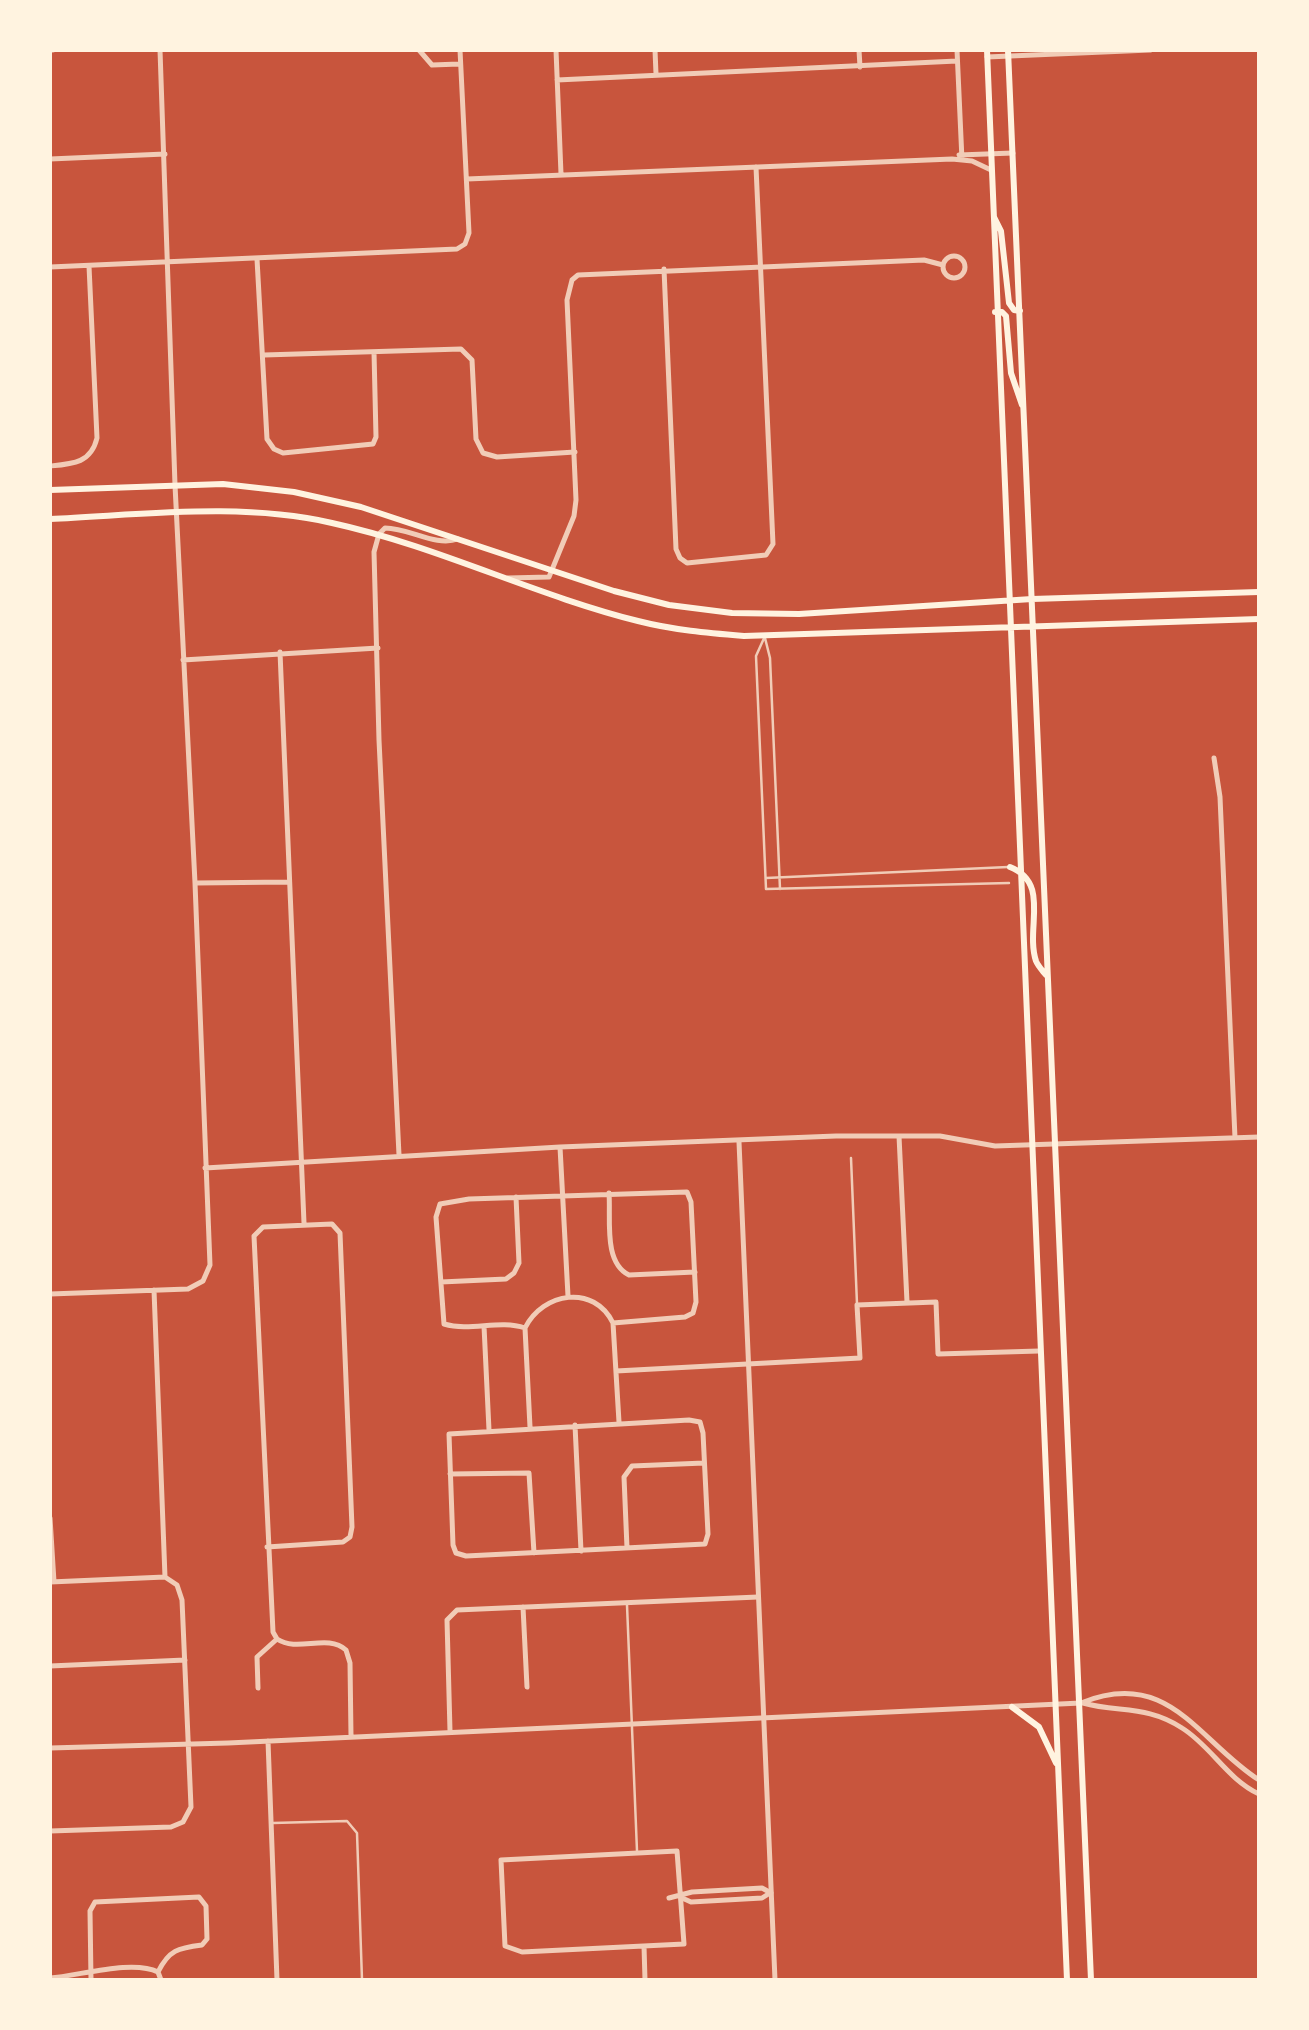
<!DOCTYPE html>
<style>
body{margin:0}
#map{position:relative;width:1309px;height:2030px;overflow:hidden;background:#c8553d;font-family:Ubuntu,sans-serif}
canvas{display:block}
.frame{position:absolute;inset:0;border:52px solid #fff3e0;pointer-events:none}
</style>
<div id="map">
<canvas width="1309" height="2030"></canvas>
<div class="frame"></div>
</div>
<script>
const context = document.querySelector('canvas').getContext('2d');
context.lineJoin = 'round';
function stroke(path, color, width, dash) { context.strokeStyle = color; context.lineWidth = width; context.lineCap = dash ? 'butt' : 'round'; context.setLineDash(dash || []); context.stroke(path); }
stroke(new Path2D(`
 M 765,636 L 756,656 L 766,889 L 1009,883
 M 765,638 L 770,658 L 780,889
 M 766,878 L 1008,867
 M 851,1158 L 857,1304
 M 627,1605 L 637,1851
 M 273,1823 L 347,1821 L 357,1833 L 362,1980`), '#f1ccb7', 2.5);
stroke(new Path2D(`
 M 50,50 L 53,50
 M 419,50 L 432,65 L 459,64
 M 556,50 L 561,174
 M 655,50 L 656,74
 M 859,50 L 860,67
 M 957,50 L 962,160
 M 987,57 L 1150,50
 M 557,80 L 957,61
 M 959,155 L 1013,153
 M 50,159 L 165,154
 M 467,179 L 952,159 L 972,161 L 991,170
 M943 267a11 11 0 1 1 22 0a11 11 0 1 1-22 0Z
 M 257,259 L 267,439 L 274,449 L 283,453 L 373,444 L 376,437 L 374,352
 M 50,267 L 457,249 L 465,244 L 469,233 L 460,50
 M 664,269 L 676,549 L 680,558 L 687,563 L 766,555 L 773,544 L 756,167
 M 264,355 L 461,349 L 472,360 L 476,439 L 483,453 L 497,457 L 575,452
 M 50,466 C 73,464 91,463 97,438 L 89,266
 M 508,578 L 549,577 L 574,516 L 576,500 L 567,300 L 572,280 L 578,275 L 924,260 L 943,265
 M 280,652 L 304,1223
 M 183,660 L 378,648
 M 1214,758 L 1220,797 L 1235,1138
 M 196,883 L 288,882
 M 899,1136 L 907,1302
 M 560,1147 L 568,1296
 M 399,1155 L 379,740 L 374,552 L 379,534 L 385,528 C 410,528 435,547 458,539
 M 205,1168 L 560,1147 L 836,1136 L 940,1136 L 995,1146 L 1259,1137
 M 609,1193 C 611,1219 603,1262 629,1275 L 695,1272
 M 441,1282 L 506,1279 L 514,1273 L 519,1263 L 516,1197
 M 154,1290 L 165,1577
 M 50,1294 L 188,1289 L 203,1281 L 210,1265 L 195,883 L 175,485 L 160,50
 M 484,1326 L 489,1430
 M 525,1328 C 499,1319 471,1332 444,1324 L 436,1217 L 440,1204 L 469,1199 L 687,1192 L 691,1202 L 696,1302 L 693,1313 L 685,1317 L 613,1323
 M 616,1371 L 860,1358 L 857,1305 L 936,1302 L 938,1354 L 1039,1351
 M 689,1420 L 700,1422 L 703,1433 L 708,1534 L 705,1544 L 466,1556 L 456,1553 L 453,1545 L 449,1434 Z
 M 575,1425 L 581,1551
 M 530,1427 L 525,1328 C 543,1292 594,1284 613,1323 L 619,1422
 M 450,1474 L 529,1473 L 534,1553
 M 50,1518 L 54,1582
 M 627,1548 L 624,1477 L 632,1466 L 704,1463
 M 50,1582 L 165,1577 L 177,1585 L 182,1600 L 191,1807 L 183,1822 L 171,1827 L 50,1831
 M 523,1607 L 527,1687
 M 277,1639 C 298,1653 327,1633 346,1650 L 350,1663 L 351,1736
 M 50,1666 L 185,1660
 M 258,1688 L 257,1657 L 277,1639 L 273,1632 L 254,1236 L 263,1227 L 332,1224 L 340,1233 L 352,1527 L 350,1537 L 343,1542 L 267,1547
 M 1083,1703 C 1119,1713 1147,1705 1182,1728 C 1211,1746 1227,1779 1259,1794
 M 450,1731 L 447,1620 L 457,1610 L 758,1597
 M 268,1741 L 277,1980
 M 50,1748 L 228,1743 L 1081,1703 C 1169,1667 1198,1741 1259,1780
 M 677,1851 L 684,1944 L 522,1952 L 505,1946 L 501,1860 Z
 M 680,1897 L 691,1902 L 762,1898 L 770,1893
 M 669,1898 L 692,1892 L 762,1888 L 771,1893
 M 644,1946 L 645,1980
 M 50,1978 C 79,1976 132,1959 158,1972
 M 91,1980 L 90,1911 L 95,1902 L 199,1897 L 206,1906 L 207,1939 L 202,1945 C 178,1948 169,1950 158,1972 L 161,1980`), '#f1ccb7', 5);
stroke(new Path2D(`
 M 739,1142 L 775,1980`), '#f1ccb7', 5);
stroke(new Path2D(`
 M 987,50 L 1067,1980
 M 1008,50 L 1091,1980
 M 994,217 L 1001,231 L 1009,303 L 1014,310 L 1020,311
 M 995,312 L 1002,312 L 1006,316 L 1011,373 L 1022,405
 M 50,490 L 223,484 L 294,492 L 361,507 L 614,591 L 669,605 L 732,613 L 799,614 L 1032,599 L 1259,592
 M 50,519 C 143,515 240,502 332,523 C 437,546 534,595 638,621 C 673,630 708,633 744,636 L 1259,619
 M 1010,867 C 1051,883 1025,928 1036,961 C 1038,966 1042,970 1046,975
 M 1012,1707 L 1039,1727 L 1056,1763`), '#fff3e0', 6);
</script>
